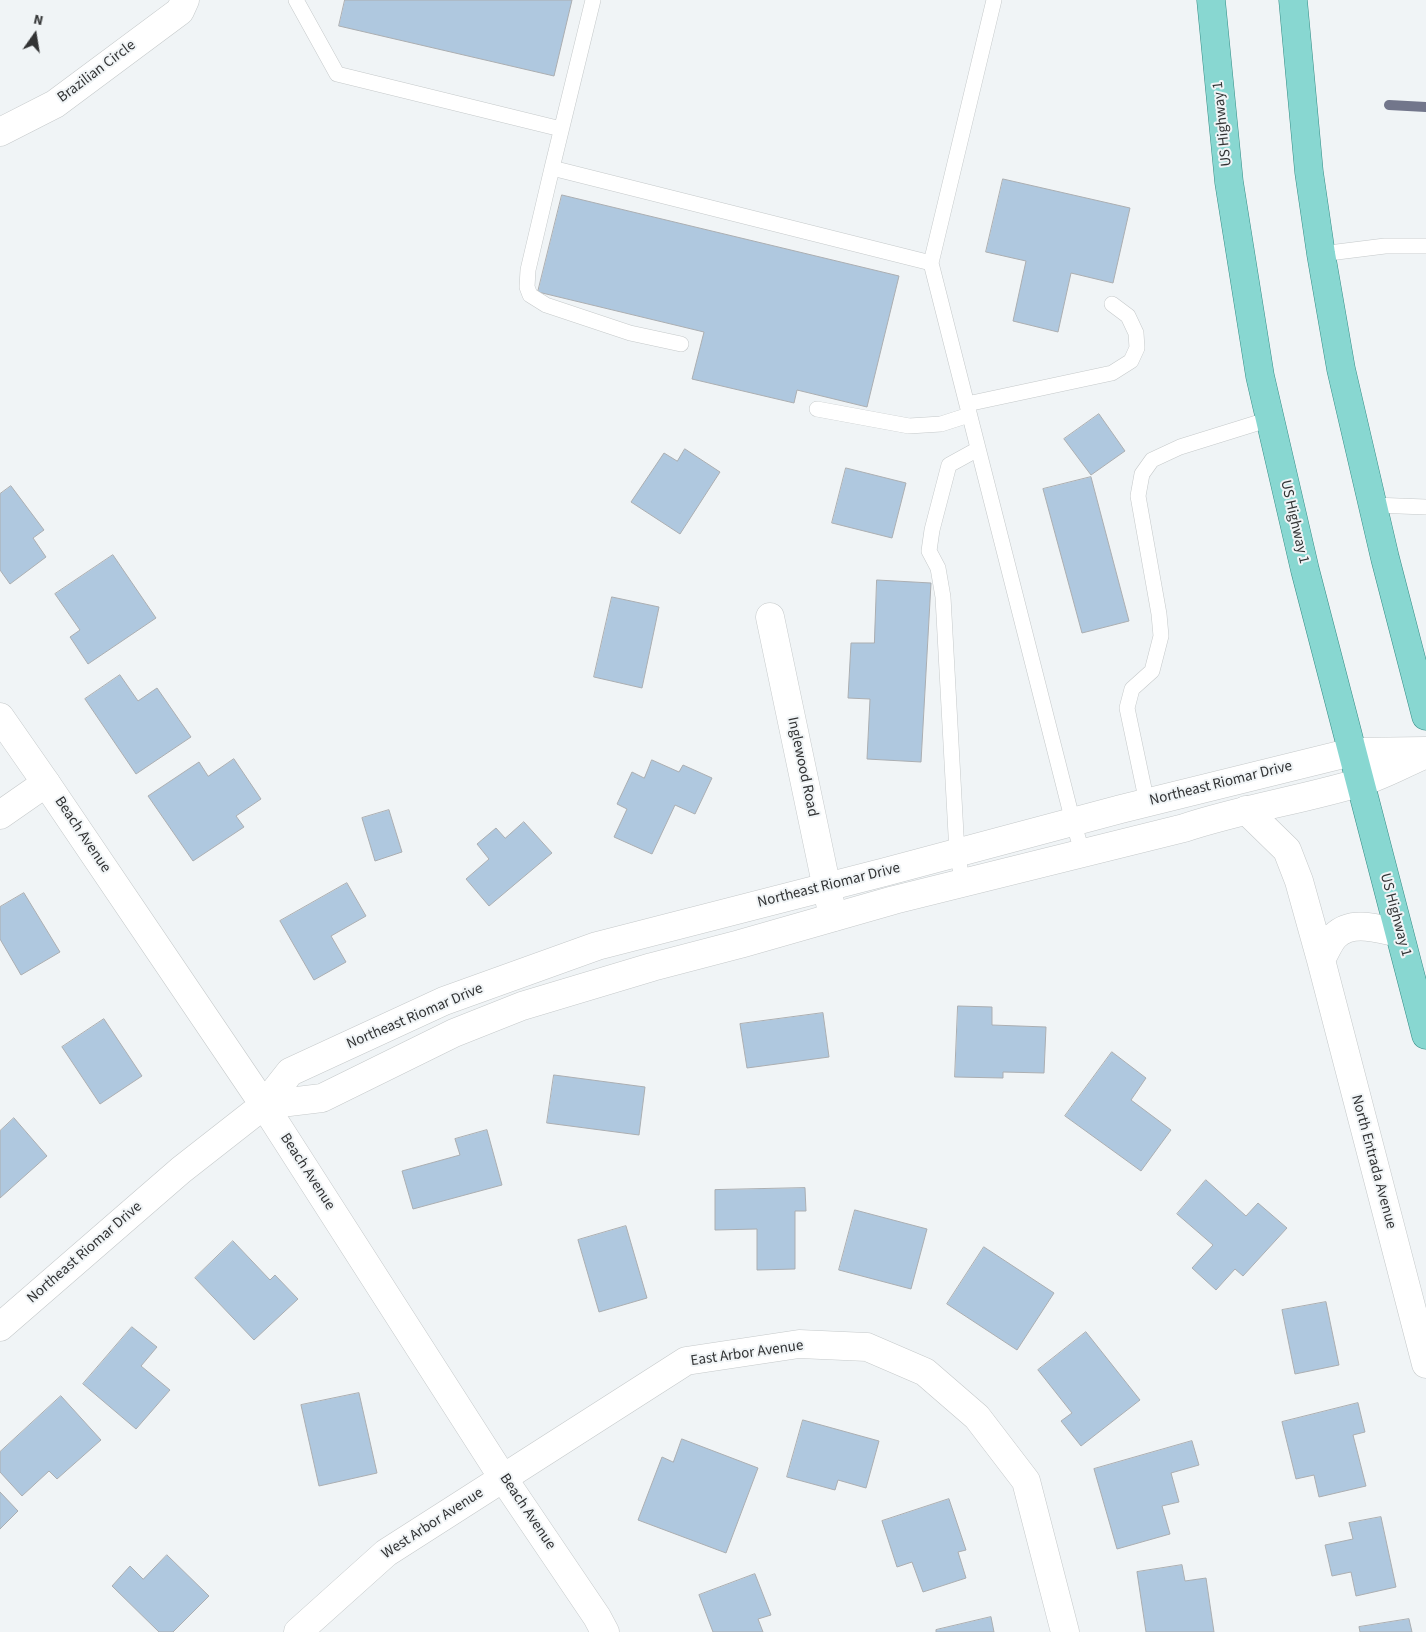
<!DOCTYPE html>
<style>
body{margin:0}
#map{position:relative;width:1426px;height:1632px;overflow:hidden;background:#f0f4f6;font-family:"Source Sans 3",sans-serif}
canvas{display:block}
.north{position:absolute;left:10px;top:10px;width:50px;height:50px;-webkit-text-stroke:4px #f0f4f6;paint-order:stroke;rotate:13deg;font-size:14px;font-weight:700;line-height:20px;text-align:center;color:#323334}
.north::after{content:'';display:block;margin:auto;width:18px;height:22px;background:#323334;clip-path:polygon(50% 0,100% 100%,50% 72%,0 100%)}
</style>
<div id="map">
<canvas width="1426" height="1632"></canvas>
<div class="north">N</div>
</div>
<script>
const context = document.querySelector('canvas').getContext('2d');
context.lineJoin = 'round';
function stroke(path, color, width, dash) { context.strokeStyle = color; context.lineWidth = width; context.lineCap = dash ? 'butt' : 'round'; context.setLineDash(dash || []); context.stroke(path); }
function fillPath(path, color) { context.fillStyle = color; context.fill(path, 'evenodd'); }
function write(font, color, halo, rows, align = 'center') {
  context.font = font + ' "Source Sans 3",sans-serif'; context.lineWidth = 4; context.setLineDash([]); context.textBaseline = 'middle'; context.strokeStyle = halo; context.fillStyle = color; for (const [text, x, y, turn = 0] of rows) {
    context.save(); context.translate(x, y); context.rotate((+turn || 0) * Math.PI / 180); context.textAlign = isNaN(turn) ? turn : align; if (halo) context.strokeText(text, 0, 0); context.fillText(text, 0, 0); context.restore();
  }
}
stroke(new Path2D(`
 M 1389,105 L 1426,107`), '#72768b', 10);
const building = new Path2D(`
 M 345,0 L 572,0 L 554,76 L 339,26 Z
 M 1003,179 L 1130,208 L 1113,283 L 1071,273 L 1058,332 L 1013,321 L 1026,261 L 986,252 Z
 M 562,195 L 899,276 L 867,407 L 797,390 L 794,403 L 692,379 L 704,332 L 538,292 Z
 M 1099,414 L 1125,451 L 1091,475 L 1064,439 Z
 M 685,449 L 720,472 L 680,534 L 631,502 L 664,453 L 677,461 Z
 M 846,468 L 906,483 L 892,538 L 832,523 Z
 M 1091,477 L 1129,621 L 1082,633 L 1043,489 Z
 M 11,486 L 44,530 L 33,538 L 46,557 L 10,584 L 0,570 L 0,494 Z
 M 113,555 L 156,618 L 88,664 L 70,637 L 80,630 L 55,594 Z
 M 877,580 L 931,583 L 921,762 L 867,759 L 870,699 L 848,698 L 851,643 L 874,643 Z
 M 612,597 L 659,607 L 642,688 L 594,677 Z
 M 120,675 L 138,701 L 157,688 L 191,737 L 136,774 L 85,699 Z
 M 234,759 L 261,799 L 236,816 L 244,827 L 193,861 L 148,796 L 199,762 L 208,776 Z
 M 652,760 L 679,772 L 683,765 L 712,778 L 695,814 L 675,805 L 652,854 L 614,837 L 627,809 L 617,804 L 632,772 L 644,778 Z
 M 389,810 L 402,852 L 375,861 L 362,818 Z
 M 524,822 L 552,853 L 489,906 L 466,879 L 489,859 L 477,844 L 496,828 L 505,838 Z
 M 347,883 L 366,916 L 331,936 L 346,962 L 314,980 L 280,921 Z
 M 24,893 L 60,952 L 21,975 L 0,939 L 0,907 Z
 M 958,1006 L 992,1007 L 992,1025 L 1046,1027 L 1044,1073 L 1003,1072 L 1003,1078 L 955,1077 Z
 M 823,1013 L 829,1057 L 747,1068 L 740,1024 Z
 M 104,1019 L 142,1076 L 100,1104 L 62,1047 Z
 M 1112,1052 L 1146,1078 L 1131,1100 L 1171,1130 L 1141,1171 L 1065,1116 Z
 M 554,1075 L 645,1087 L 639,1135 L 547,1123 Z
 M 14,1118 L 47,1156 L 0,1198 L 0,1131 Z
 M 487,1130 L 502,1185 L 413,1209 L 402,1171 L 460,1155 L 455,1139 Z
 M 1206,1180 L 1246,1216 L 1258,1203 L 1287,1228 L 1243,1276 L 1235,1269 L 1216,1290 L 1192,1268 L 1213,1245 L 1177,1214 Z
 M 805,1188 L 806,1211 L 795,1211 L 795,1269 L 757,1270 L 757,1229 L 715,1230 L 715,1190 Z
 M 855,1210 L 927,1229 L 911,1289 L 839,1270 Z
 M 626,1226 L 647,1298 L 599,1312 L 578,1240 Z
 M 233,1241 L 270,1280 L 275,1275 L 298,1299 L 254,1340 L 195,1278 Z
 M 984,1247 L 1054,1293 L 1017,1350 L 947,1304 Z
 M 1326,1302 L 1339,1365 L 1295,1374 L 1282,1310 Z
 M 132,1327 L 157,1347 L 141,1366 L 170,1390 L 136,1429 L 83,1384 Z
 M 1086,1332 L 1140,1400 L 1081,1446 L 1061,1421 L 1072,1413 L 1038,1370 Z
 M 359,1393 L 377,1473 L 319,1486 L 301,1405 Z
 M 61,1396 L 101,1440 L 57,1479 L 49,1471 L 22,1496 L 0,1472 L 0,1452 Z
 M 1358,1403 L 1365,1432 L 1353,1435 L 1366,1486 L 1319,1497 L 1314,1475 L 1296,1479 L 1282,1422 Z
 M 803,1420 L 879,1441 L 866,1488 L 838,1480 L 835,1490 L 787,1477 Z
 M 682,1439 L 758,1468 L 726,1553 L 638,1520 L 662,1457 L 673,1462 Z
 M 1192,1441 L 1199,1465 L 1171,1473 L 1179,1502 L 1162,1506 L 1170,1534 L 1117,1549 L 1094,1469 Z
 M 0,1492 L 18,1511 L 0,1529 Z
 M 949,1499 L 966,1550 L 958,1552 L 966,1578 L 923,1592 L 912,1562 L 897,1567 L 882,1521 Z
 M 1381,1517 L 1396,1587 L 1356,1596 L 1351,1572 L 1332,1576 L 1325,1545 L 1353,1539 L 1349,1523 Z
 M 167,1555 L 209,1596 L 173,1632 L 159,1632 L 112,1586 L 130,1566 L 143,1579 Z
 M 1182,1565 L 1185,1581 L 1206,1578 L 1214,1632 L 1146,1632 L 1137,1572 Z
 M 755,1574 L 771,1615 L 758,1619 L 763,1632 L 713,1632 L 699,1595 Z
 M 991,1617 L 994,1632 L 936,1632 L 936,1630 Z
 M 1409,1619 L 1412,1632 L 1360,1632 L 1359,1627 Z`);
fillPath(building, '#afc8df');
stroke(building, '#abaeb1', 1);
const lane = new Path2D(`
 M 296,0 L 337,74 L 561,129
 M 593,0 L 552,168 L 931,263
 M 994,0 L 931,263 L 1073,822 L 1083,854
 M 552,168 L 528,270 L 527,287 L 530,295 L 546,305 L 630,333 L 681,344
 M 1321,254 L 1385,246 L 1426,246
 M 967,404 L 1112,373 L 1131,361 L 1137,348 L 1136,333 L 1128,316 L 1112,304
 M 817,409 L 909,426 L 941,424 L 969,415
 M 1373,505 L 1426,507
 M 1147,803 L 1127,708 L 1132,689 L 1152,671 L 1161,636 L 1159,614 L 1138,496 L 1142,474 L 1152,460 L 1180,447 L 1270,419
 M 963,883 L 957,853 L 943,597 L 938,568 L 929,551 L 932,530 L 949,465 L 978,449`);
const street = new Path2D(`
 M 0,132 L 55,104 L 180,11 L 185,0
 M 770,617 L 833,917
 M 1246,810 L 1287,850 L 1299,881 L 1321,960 L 1426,1364
 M 0,815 L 46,783
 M 1321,960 C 1325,953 1329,942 1335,936 C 1352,919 1379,929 1399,933
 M 264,1105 L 503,1478 L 597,1617 L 605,1632
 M 298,1632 L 386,1553 L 686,1361 L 799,1344 L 867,1347 L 925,1372 L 977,1417 L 1026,1481 L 1065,1632`);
const secondary = new Path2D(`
 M 0,717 L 46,783 L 264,1105
 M 264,1105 L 322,1098 L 454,1033 L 522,1006 L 652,967 L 740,944 L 894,900 L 1184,828 C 1241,809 1301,800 1358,783 C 1380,777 1401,765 1422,756
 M 0,1327 L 181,1170 L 264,1105 L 290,1072 L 444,1001 L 597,946 L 885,872 L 1121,809 L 1352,752 L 1426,751`);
const primary = new Path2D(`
 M 1211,0 L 1229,182 L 1260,376 L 1305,570 L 1426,1035
 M 1293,0 L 1309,172 L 1321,254 L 1341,369 L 1385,558 L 1426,716`);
stroke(lane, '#c5c9ca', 16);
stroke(street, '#c5c9ca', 29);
stroke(secondary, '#c5c9ca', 29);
stroke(primary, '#378d86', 29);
stroke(lane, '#fff', 15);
stroke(street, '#fff', 28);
stroke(secondary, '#fff', 28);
stroke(primary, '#88d7d1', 28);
write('15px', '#323334', '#f0f4f6', [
 ["Brazilian Circle",97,72,-37],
 ["US Highway 1",1223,124,-96],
 ["US Highway 1",1294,522,77],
 ["Inglewood Road",802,767,78],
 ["Northeast Riomar Drive",1221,784,-14],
 ["Beach Avenue",82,835,56],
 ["Northeast Riomar Drive",829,886,-14],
 ["US Highway 1",1395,915,75],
 ["Northeast Riomar Drive",415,1017,-23],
 ["North Entrada Avenue",1373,1162,75],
 ["Beach Avenue",307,1172,57],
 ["Northeast Riomar Drive",85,1253,-41],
 ["East Arbor Avenue",747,1354,-8],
 ["Beach Avenue",527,1512,56],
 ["West Arbor Avenue",433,1524,-33]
]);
</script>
